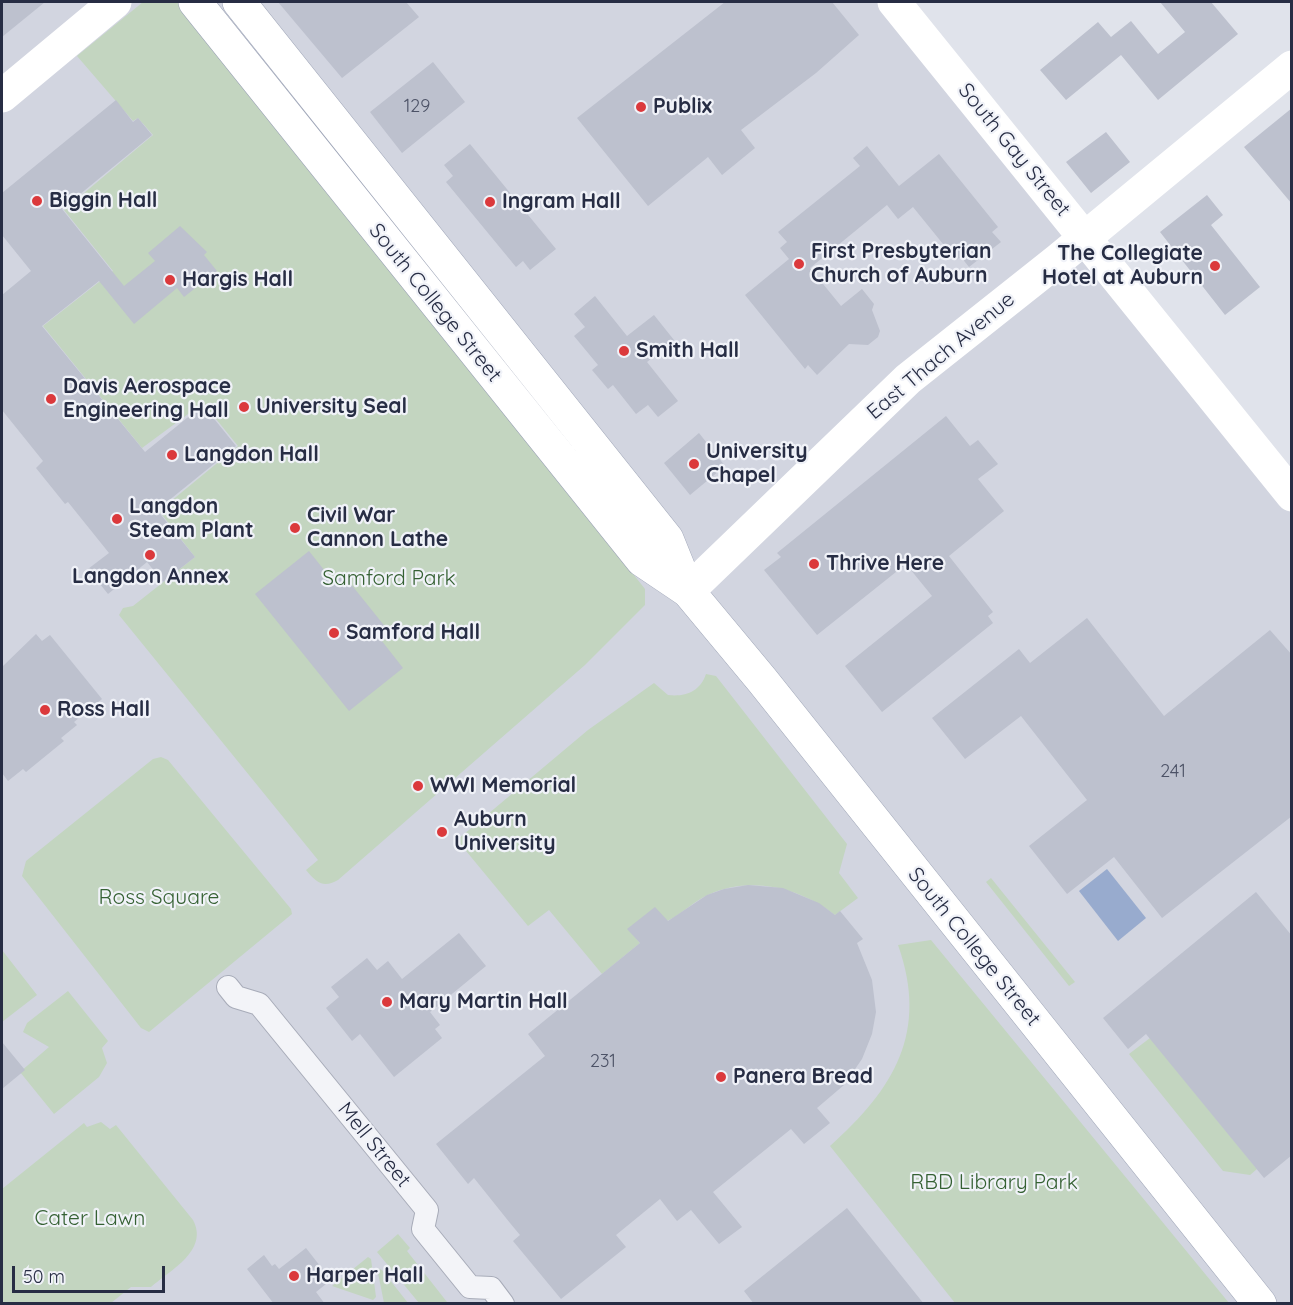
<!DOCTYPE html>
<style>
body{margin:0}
#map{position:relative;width:1293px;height:1305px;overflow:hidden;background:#e0e3eb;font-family:Quicksand,sans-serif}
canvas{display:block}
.frame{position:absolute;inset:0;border:3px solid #272d44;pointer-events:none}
.scale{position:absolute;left:12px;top:1266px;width:153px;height:27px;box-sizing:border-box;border:3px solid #272d44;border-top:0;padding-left:8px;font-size:18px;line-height:21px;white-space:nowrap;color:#272d44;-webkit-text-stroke:4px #f0f2f8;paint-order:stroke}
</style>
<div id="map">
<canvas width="1293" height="1305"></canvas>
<div class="frame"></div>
<div class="scale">50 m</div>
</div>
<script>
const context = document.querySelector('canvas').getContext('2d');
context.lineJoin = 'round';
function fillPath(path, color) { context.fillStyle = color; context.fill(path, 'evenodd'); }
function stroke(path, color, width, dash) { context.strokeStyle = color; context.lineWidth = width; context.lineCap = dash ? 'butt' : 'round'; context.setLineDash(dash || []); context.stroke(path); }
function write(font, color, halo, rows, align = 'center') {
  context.font = font + ' Quicksand,sans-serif'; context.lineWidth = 4.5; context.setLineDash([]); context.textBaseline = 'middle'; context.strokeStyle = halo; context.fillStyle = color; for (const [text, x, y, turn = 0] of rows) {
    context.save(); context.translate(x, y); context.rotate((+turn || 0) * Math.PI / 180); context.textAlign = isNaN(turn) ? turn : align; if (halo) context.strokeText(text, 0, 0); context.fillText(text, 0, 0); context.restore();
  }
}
fillPath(new Path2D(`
 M 2,2 L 894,2 L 1291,495 L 1291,1303 L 2,1304 Z`), '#d2d5e0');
fillPath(new Path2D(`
 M 143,2 L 182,2 L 645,589 L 645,605 L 585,665 L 338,880 C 323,889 316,882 306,870 L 318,860 L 119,615 L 123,608 L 133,606 L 195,557 L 159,511 L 238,446 L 203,403 L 142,448 L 43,326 L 113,271 L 64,210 L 153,135 L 138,118 L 133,121 L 77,56 Z
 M 706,674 L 716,676 L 847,844 L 839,873 L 858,898 L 835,915 C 800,888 751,875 708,895 C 694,901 683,913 669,920 C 657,926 640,926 628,929 L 640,943 L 602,974 L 549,910 L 528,926 L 457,840 L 588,730 L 654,683 L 668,695 C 685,697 700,692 706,674 Z
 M 161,757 L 168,760 L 291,909 L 292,914 L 149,1032 L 141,1028 L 22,876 L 26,861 L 153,759 Z
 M 991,878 L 1075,982 L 1069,986 L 986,882 Z
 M 931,940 L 1229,1303 L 955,1303 L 830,1146 C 894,1089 929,1032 898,945 Z
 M 2,950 L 37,995 L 2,1022 Z
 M 68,991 L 108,1041 L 102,1048 L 107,1063 L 99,1077 L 54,1114 L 20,1072 L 49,1047 L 23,1032 L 27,1023 Z
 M 1150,1038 L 1257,1169 L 1250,1175 L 1223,1171 L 1129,1054 Z
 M 101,1122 L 110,1129 L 116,1125 L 193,1220 C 209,1250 171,1270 151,1287 L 131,1287 L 111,1303 L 2,1303 L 2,1189 L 84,1123 L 87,1127 Z
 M 398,1234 L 410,1248 L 407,1251 L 447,1302 L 445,1303 L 419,1303 L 377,1252 Z
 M 368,1257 L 371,1259 L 376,1297 L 373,1300 L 332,1286 Z
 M 377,1268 L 382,1270 L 408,1303 L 384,1303 Z`), '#c3d5c0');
fillPath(new Path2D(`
 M 1107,869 L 1146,918 L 1118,941 L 1079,891 Z`), '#98abce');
fillPath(new Path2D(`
 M 2,2 L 45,2 L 2,37 Z
 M 278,2 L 406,2 L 419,17 L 342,78 Z
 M 725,2 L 832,2 L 859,35 L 816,73 L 741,130 L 755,148 L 722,175 L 708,157 L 648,206 L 577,118 Z
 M 1160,2 L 1211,2 L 1238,34 L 1158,100 L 1121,55 L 1066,100 L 1040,70 L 1098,22 L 1111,37 L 1131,21 L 1158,54 L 1185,32 Z
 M 433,62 L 465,102 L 402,153 L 370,112 Z
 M 116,100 L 133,122 L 138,118 L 152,135 L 62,209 L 124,286 L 155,261 L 148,253 L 180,226 L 207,252 L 204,255 L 217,271 L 184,297 L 177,288 L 134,324 L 99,281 L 42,326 L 145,452 L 203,405 L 236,446 L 157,510 L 195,557 L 163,582 L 147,562 L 108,594 L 88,569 L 109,553 L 68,502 L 65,504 L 36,468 L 43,461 L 2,410 L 2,295 L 31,271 L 2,235 L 2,193 Z
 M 1292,108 L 1292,204 L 1244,147 Z
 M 1106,132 L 1130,162 L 1091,193 L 1066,162 Z
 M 470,144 L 556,249 L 530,270 L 523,261 L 516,267 L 446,182 L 453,176 L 444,165 Z
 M 867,146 L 899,186 L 939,154 L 998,227 L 992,232 L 1001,242 L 969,267 L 961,257 L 956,260 L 913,207 L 898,219 L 887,205 L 810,268 L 841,306 L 862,289 L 874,304 L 872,310 L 880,331 L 878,337 L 868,345 L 849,344 L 817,375 L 808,365 L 805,369 L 745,295 L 789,259 L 780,248 L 787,242 L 778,232 L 860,166 L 853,158 Z
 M 1207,195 L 1223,215 L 1211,225 L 1260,287 L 1225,315 L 1160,232 Z
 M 595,296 L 627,336 L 654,315 L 674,340 L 647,362 L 678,401 L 658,417 L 648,405 L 636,414 L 613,385 L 608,389 L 592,370 L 598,365 L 574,336 L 585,327 L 574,314 Z
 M 946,416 L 970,446 L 978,440 L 998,464 L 978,479 L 1004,511 L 949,556 L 993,612 L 988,616 L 993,623 L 882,712 L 845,666 L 932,596 L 906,564 L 817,635 L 764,570 L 781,557 L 777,553 Z
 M 699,433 L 725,466 L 690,495 L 664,463 Z
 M 309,551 L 332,580 L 342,573 L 387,629 L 378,636 L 403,668 L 349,711 L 255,594 Z
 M 1087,618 L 1164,716 L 1270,630 L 1292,655 L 1292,816 L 1162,918 L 1114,857 L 1067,894 L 1029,846 L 1087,800 L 1021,716 L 965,759 L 932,718 L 1019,649 L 1030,663 Z
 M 36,634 L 42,641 L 50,635 L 102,699 L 74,722 L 77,725 L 61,738 L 64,741 L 26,772 L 23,769 L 8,781 L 2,773 L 2,667 Z
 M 748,885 L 783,888 L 819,903 L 835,915 L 840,911 L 863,939 L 857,943 L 872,980 L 876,1012 L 872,1034 L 862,1059 L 844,1085 L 817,1108 L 830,1123 L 804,1144 L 791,1129 L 713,1192 L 742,1227 L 719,1244 L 691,1210 L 677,1221 L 660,1199 L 616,1235 L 626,1247 L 561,1299 L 513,1241 L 520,1235 L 510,1223 L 474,1178 L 468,1184 L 436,1144 L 545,1056 L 528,1034 L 640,943 L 627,929 L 655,907 L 668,921 L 707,895 L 724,889 Z
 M 1256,892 L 1292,936 L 1292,1155 L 1264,1178 L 1146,1034 L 1128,1049 L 1103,1018 Z
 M 459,933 L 486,966 L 430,1012 L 440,1025 L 435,1029 L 442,1038 L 394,1077 L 360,1034 L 352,1041 L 326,1008 L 339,997 L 331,987 L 367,958 L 377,970 L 388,961 L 402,979 Z
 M 2,1042 L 25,1070 L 2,1089 Z
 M 847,1208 L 924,1304 L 754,1304 L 744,1291 Z
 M 306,1248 L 331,1280 L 316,1292 L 325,1304 L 274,1304 L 247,1269 L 264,1255 L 272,1266 L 275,1264 L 279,1269 Z`), '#bdc1ce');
const street = new Path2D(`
 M 228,987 L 236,997 L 259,1004 L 427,1210 L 423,1229 L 470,1287 L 491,1288 L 503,1304`);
const primary = new Path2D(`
 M 195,2 L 642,560 L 688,591 L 762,680 L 1260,1304
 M 239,2 L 667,539 L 688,591`);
stroke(street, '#a8acb9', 24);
stroke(primary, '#9ea5b7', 34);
stroke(street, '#f3f4f8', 22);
stroke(new Path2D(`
 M 894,2 L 1292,495
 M 2,96 L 115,2
 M 688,591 L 908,379 L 1058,260 L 1292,67`), '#fff', 33);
stroke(primary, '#fff', 33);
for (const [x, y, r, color] of [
 [641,107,6,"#db393c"],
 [37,201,6,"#db393c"],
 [490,202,6,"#db393c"],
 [799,264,6,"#db393c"],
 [1215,266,6,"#db393c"],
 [170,280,6,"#db393c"],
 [624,351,6,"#db393c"],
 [51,399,6,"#db393c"],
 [244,407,6,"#db393c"],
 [172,455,6,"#db393c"],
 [694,464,6,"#db393c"],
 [117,519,6,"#db393c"],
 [295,528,6,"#db393c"],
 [150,555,6,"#db393c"],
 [814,564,6,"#db393c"],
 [334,633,6,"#db393c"],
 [45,710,6,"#db393c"],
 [418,786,6,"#db393c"],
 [442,832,6,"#db393c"],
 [387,1002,6,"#db393c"],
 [721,1077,6,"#db393c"],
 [294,1276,6,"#db393c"]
]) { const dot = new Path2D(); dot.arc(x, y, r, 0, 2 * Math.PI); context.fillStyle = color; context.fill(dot); stroke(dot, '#f0f2f8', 2); }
write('18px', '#4c5266', null, [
 ["129",417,107],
 ["241",1173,772],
 ["231",603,1062]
]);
write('bold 21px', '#272d44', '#f0f2f8', [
 ["Publix",653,107],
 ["Biggin Hall",49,201],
 ["Ingram Hall",502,202],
 ["First Presbyterian",811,252],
 ["Church of Auburn",811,276],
 ["The Collegiate",1203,254,"right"],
 ["Hotel at Auburn",1203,278,"right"],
 ["Hargis Hall",182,280],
 ["Smith Hall",636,351],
 ["Davis Aerospace",63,387],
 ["Engineering Hall",63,411],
 ["University Seal",256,407],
 ["University",706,452],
 ["Chapel",706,476],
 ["Langdon Hall",184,455],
 ["Langdon",129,507],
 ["Steam Plant",129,531],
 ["Civil War",307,516],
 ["Cannon Lathe",307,540],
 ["Thrive Here",826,564],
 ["Langdon Annex",150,577,"center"],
 ["Samford Hall",346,633],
 ["Ross Hall",57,710],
 ["WWI Memorial",430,786],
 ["Auburn",454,820],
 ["University",454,844],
 ["Mary Martin Hall",399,1002],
 ["Panera Bread",733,1077],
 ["Harper Hall",306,1276]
], 'left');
write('21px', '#272d44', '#f0f2f8', [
 ["South Gay Street",1014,150,51],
 ["South College Street",435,303,51],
 ["East Thach Avenue",941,356,-40],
 ["South College Street",974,947,51],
 ["Mell Street",374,1145,51]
]);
write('21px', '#356133', '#f0f2f8', [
 ["Samford Park",389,579],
 ["Ross Square",159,898],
 ["RBD Library Park",994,1183],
 ["Cater Lawn",90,1219]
]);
</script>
